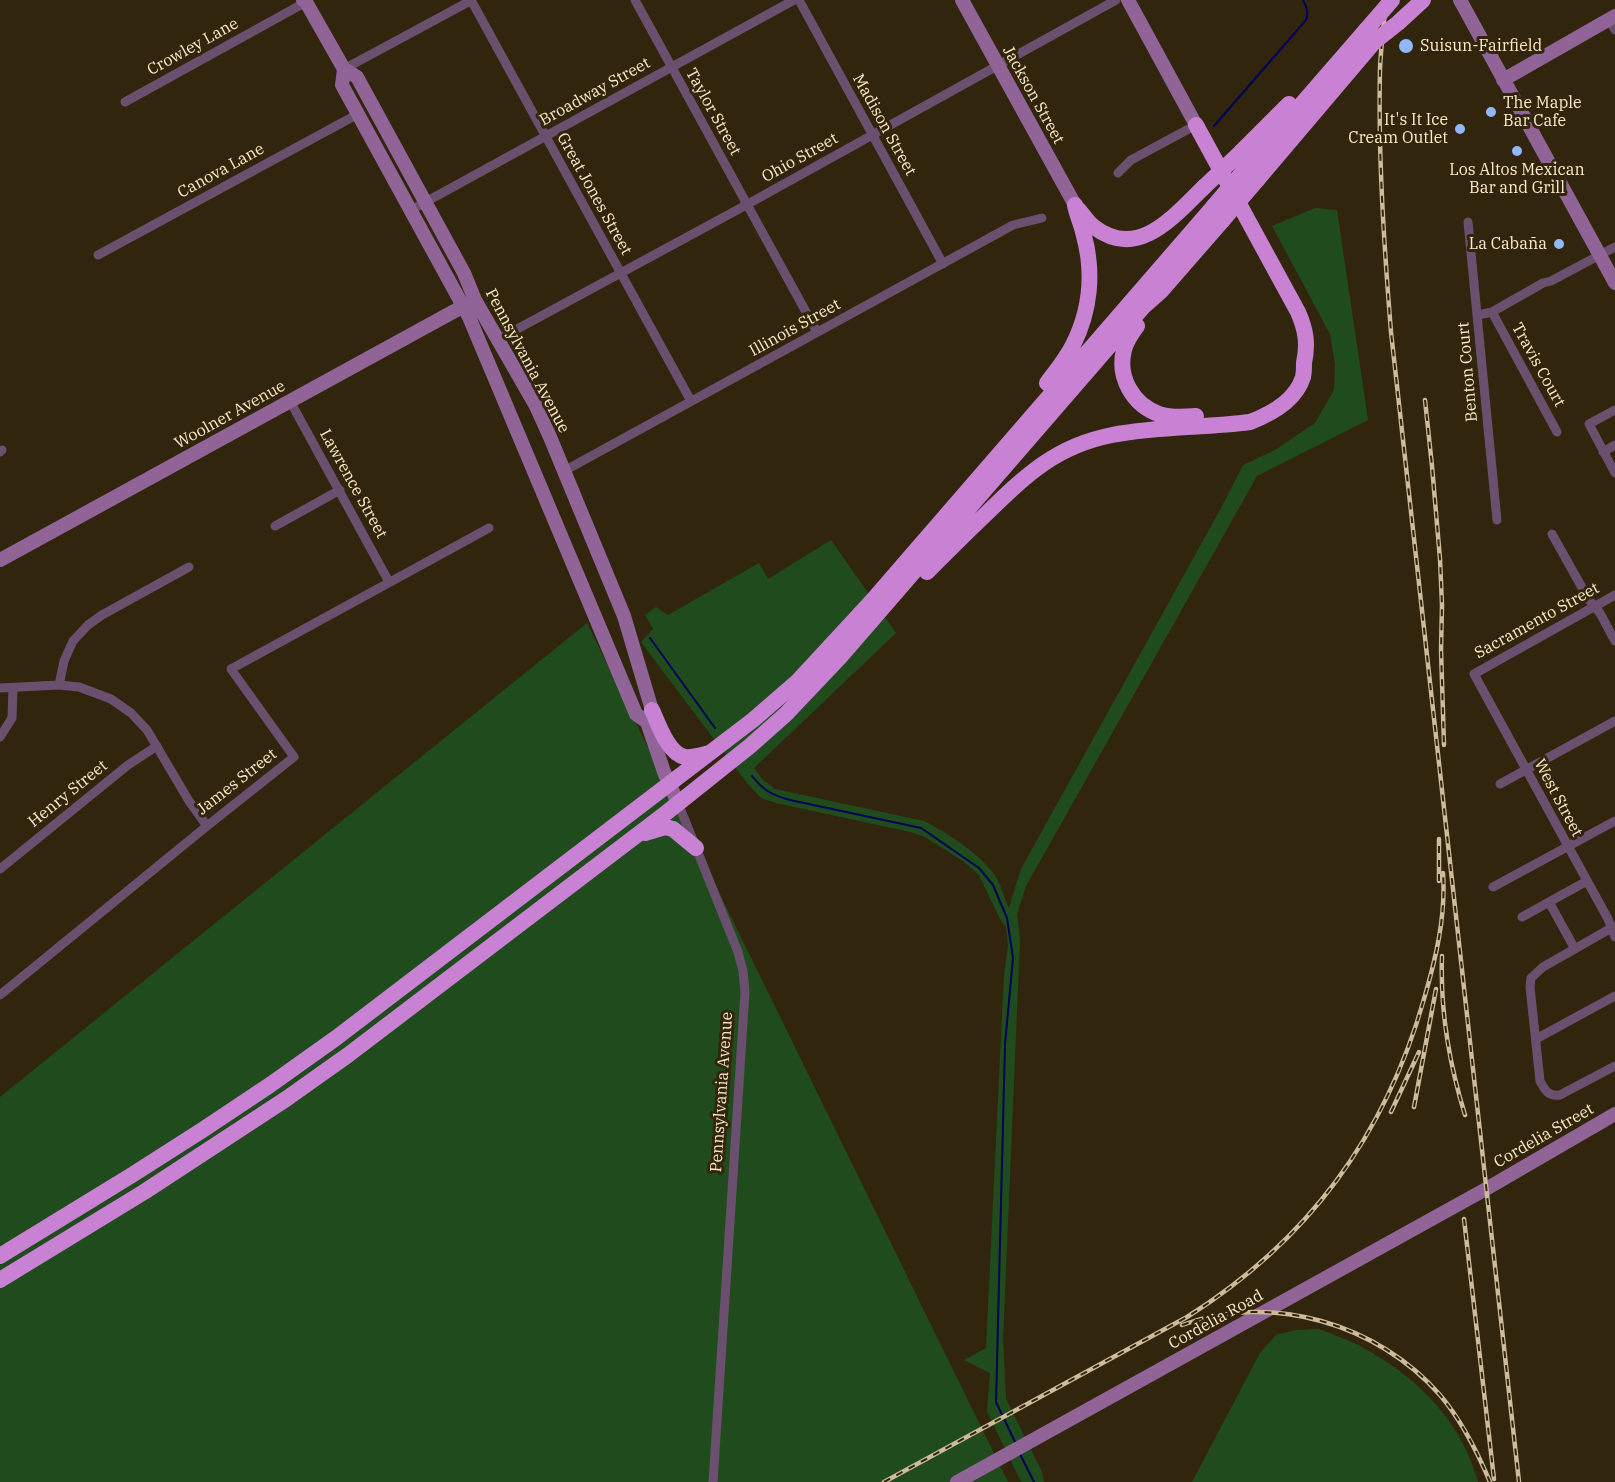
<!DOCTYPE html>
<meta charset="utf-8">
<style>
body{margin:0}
canvas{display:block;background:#31250d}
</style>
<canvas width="1615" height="1482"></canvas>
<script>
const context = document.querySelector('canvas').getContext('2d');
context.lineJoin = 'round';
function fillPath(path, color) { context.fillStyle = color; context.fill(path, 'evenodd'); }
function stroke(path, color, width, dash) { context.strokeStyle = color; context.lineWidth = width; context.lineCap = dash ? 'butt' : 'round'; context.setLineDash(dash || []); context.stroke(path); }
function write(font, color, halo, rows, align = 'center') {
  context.font = font + ' "IBM Plex Serif",serif'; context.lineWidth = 6; context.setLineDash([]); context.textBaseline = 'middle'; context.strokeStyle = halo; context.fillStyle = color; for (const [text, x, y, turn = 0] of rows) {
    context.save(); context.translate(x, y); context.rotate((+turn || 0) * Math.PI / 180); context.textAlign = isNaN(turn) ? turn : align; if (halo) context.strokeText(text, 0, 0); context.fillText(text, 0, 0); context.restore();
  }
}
fillPath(new Path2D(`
 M 1315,208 L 1337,210 L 1368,420 L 1257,476 L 1026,886 L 1017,914 L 1020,940 L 1003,1339 L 1006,1399 L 1042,1472 L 1044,1482 L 1021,1482 L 987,1411 L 990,1373 L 964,1360 L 986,1348 L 1004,975 L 1008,946 L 1006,927 L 1000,919 L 979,875 L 963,861 L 923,836 L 910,832 L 776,803 L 761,798 L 747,783 L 641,642 L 653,629 L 645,615 L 656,607 L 668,615 L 759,563 L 768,579 L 831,540 L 896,633 L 754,768 L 762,779 L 775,789 L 924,821 C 945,831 981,855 994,874 C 1001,884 1004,898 1009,908 L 1021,869 L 1220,510 L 1243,465 L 1275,450 L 1315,423 L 1334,390 L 1335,364 L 1330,334 L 1272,226 Z
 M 587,623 L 1008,1482 L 0,1482 L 0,1097 Z
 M 1319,1329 C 1332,1334 1346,1339 1358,1345 C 1414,1374 1461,1419 1478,1482 L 1192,1482 L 1260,1353 L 1276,1335 L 1296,1330 Z`), '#204c1d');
stroke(new Path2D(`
 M 1214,126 L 1306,20 C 1309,13 1307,7 1303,0
 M 650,638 L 715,728
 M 752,776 C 764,791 772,795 790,800 L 921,828 L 979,868 L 993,885 L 1007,918 L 1013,958 L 1005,1044 L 996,1402 L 1016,1444
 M 1019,1452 L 1034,1482`), '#000456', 2);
stroke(new Path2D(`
 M 471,0 L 691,401
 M 635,0 L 817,332
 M 799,0 L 943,264
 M 1609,20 L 1615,30
 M 344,69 L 472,0
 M 125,102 L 306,2
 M 1118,173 L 1131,160 L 1196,125
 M 411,210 L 794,0
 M 1468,222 L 1497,520
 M 98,255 L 358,114
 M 1492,312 L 1557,432
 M 1478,315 L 1492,312 L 1543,283 L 1551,281 L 1615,247
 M 497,340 L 737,210 L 1116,0
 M 290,401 L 389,582
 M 1615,410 L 1589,424 L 1615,473
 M 0,452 L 2,450
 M 1603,452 L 1615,445
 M 564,471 L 1013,225 L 1042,218
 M 275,526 L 340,490
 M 1552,534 L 1589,600 L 1600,613 L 1615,641
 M 1615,595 L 1474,674 L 1608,919 L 1615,937
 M 59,685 L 64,661 L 73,641 L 88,625 L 102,615 L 189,567
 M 0,688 L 59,685 L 79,687 L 111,699 L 131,713 L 147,730 L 189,801 L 207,826
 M 0,737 L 12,718 L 13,688
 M 1500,784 L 1615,721
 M 678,803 L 738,952 L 743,971 L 745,992 L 713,1482
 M 0,869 L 128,765 L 157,746
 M 1493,887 L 1615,821
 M 1549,902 L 1575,949
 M 1522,917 L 1587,881
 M 1615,926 L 1543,967 L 1531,978 L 1530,987 L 1540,1081 C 1545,1090 1548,1097 1560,1095 L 1615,1066
 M 0,995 L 207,826 L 294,757 L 231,669 L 489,528
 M 1536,1039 L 1615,996`), '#6b4f6f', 9);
stroke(new Path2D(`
 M 303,0 L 306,2 L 344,69 L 357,77 L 464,273 L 475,300 L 536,406 L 550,437 L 624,616 L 652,710 L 648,720
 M 962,0 L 1075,205
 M 1128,0 L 1196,125
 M 1460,0 L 1615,283
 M 344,69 L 342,85 L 469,317 L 636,714 L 647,722 L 664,772 L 678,803
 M 1503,80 L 1615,16
 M 0,560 L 471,302
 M 957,1482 L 1486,1189 L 1615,1114`), '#916498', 14);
stroke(new Path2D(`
 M 1241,152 L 1289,104
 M 1248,166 L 1366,30
 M 1257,180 L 1374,42
 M 1079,210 C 1084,216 1088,223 1094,227 C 1138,261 1174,216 1204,187
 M 1137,326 C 1132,333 1126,341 1124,350 C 1117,377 1133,405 1159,414 C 1171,418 1184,417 1196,416
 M 1047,383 C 1056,371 1066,359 1073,345 C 1090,311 1094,273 1084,236 C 1082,225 1077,216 1075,205
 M 927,572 C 947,552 966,533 986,514 C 1026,475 1056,446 1112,435 C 1157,426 1204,428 1250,422 C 1271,414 1296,400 1303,377 C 1304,373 1304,367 1304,363 C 1308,344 1306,330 1298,312 L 1196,125
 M 652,710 C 658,723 668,754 685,757 C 692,758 701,755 709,753
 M 645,833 L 665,827 L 673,829 L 696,848
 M 0,1256 L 132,1175 L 204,1129 L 270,1085 L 336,1038 L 753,720 L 798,681 L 872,601 L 1214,206
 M 0,1280 L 144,1192 L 286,1099 L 348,1055 L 666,813 L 750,746 L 786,714 L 840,657 L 1143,307 L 1161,291 L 1222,221`), '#c982d3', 16);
const rail = new Path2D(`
 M 1386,0 C 1384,23 1381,46 1380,69 C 1378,157 1384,244 1391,332 L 1519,1482
 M 1425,400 L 1432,466 L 1440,559 L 1442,605 L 1441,650 L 1444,745
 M 1439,881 L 1439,839
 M 1442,956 C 1440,1010 1449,1063 1465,1115
 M 1414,1107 L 1436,989
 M 1391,1112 L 1419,1052
 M 1464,1219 L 1494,1479
 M 1182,1325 C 1271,1292 1378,1324 1440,1395 C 1462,1421 1477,1451 1490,1482
 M 884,1482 L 1187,1317 C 1308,1241 1385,1136 1424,999 C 1436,958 1446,916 1443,873`);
stroke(rail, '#cdbb9a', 4.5);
stroke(rail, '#31250d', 2, [7]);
stroke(new Path2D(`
 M 1366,30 L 1392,0
 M 1374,42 L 1398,23 L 1423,0
 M 1204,187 L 1241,152
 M 1214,206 L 1248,166
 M 1222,221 L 1257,180`), '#c982d3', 16);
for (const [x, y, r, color] of [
 [1406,46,8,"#92b7fd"],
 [1491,112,6,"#92b7fd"],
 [1460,129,6,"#92b7fd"],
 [1517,151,6,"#92b7fd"],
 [1559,244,6,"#92b7fd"]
]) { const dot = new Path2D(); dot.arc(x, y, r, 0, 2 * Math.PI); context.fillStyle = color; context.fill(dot); stroke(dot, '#31250d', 2); }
write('16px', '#feeac6', '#31250d', [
 ["Suisun-Fairfield",1420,46],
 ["The Maple",1503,103],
 ["Bar Cafe",1503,121],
 ["It's It Ice",1448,120,"right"],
 ["Cream Outlet",1448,138,"right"],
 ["Los Altos Mexican",1517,170,"center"],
 ["Bar and Grill",1517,188,"center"],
 ["La Cabaña",1547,244,"right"]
], 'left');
write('16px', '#feeac6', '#31250d', [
 ["Crowley Lane",193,47,-29],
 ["Broadway Street",595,92,-29],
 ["Jackson Street",1033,95,61],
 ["Taylor Street",713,112,61],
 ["Madison Street",884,125,61],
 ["Ohio Street",800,158,-29],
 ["Canova Lane",221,171,-29],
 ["Great Jones Street",594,194,61],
 ["Illinois Street",795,328,-29],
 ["Pennsylvania Avenue",527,361,62],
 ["Travis Court",1538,365,61],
 ["Benton Court",1468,372,-95],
 ["Woolner Avenue",230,415,-29],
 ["Lawrence Street",353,484,61],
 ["Sacramento Street",1537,621,-29],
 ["James Street",237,782,-38],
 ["Henry Street",68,794,-39],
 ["West Street",1558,798,62],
 ["Pennsylvania Avenue",722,1092,-86],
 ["Cordelia Street",1544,1136,-30],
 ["Cordelia Road",1216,1320,-29]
]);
</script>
